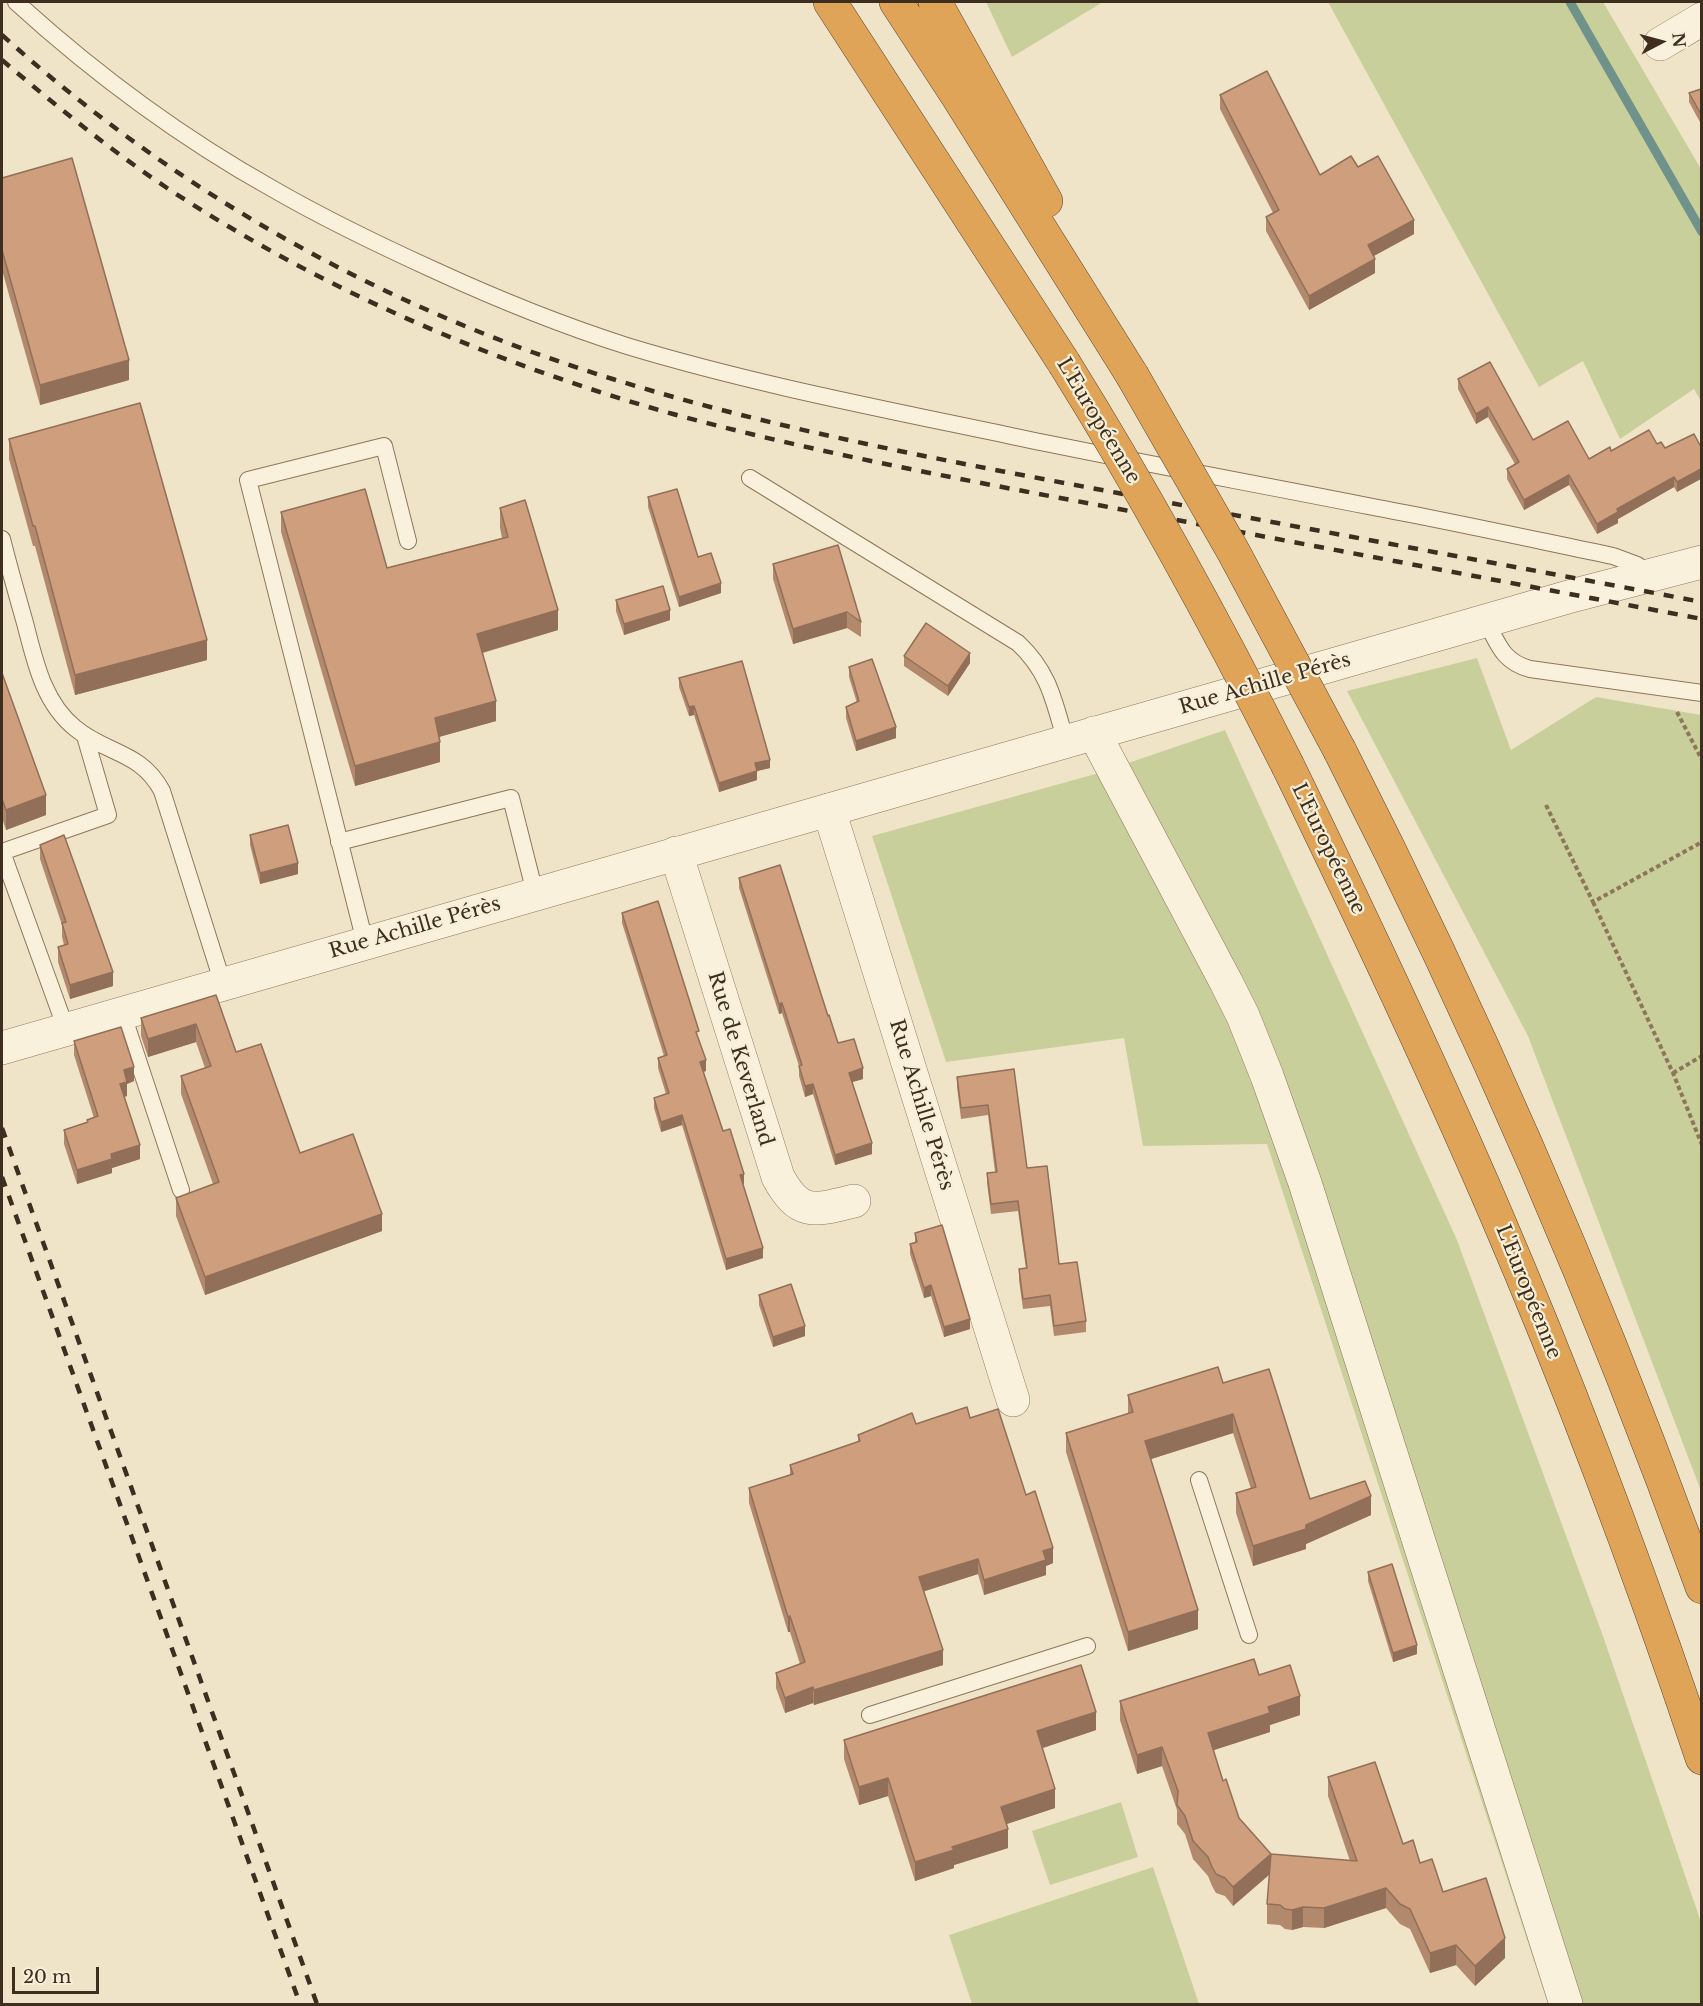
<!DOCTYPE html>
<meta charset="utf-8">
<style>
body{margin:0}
#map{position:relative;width:1703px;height:2006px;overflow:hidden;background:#f0e4c8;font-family:"Libre Baskerville",serif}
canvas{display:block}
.frame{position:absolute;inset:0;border:3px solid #3d2e20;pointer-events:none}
.north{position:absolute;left:1631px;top:12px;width:60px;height:60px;-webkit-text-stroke:4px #f7eed8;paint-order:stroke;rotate:84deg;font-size:16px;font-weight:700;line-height:24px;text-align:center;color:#3d2e20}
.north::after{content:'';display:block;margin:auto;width:21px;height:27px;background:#3d2e20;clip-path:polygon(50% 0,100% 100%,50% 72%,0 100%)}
.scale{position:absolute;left:12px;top:1967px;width:87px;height:27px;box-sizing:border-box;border:3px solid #3d2e20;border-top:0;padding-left:8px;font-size:18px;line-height:21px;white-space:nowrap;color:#3d2e20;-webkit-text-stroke:4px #f7eed8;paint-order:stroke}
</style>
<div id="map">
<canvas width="1703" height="2006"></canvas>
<div class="frame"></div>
<div class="north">N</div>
<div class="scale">20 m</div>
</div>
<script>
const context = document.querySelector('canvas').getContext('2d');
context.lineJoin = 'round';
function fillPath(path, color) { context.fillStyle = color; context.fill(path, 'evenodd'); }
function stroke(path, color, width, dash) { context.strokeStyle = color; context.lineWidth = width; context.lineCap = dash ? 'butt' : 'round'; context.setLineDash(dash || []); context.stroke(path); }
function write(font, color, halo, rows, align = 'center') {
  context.font = font + ' "Libre Baskerville",serif'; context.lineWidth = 4.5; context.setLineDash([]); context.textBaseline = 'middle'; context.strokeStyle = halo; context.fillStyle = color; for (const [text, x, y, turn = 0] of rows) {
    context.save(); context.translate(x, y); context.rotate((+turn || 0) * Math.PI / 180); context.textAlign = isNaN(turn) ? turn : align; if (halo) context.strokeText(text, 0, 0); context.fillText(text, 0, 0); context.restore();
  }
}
fillPath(new Path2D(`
 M 986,2 L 1103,2 L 1012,57 Z
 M 1328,2 L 1603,2 L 1701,169 L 1701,401 L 1694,389 L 1620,439 L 1583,361 L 1539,387 Z
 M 1477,658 L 1511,750 L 1596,697 L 1701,715 L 1701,1491 L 1528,1036 L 1347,691 Z
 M 1225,730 L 1457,1240 L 1603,1636 L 1701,1922 L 1701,2004 L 1548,2004 L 1267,1144 L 1143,1146 L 1124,1038 L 946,1062 L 872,836 L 1099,773 Z
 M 1121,1802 L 1138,1857 L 1050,1885 L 1032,1831 Z
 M 1153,1867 L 1199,2004 L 972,2004 L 949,1935 Z`), '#c9cf9b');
stroke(new Path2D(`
 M 1570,2 L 1702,232`), '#6f938a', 9);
const service = new Path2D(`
 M 16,2 C 94,73 180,137 273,189 C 325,219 379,245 434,270 C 497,299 561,325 627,346 C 756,385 889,410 1021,438 C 1136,462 1252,483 1368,506 C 1449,521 1531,539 1613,556 L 1637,565 L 1652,574
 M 750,478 L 1018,643 C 1050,673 1054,702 1066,742
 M 2,539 C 9,567 17,595 25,623 C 35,661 43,702 75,728 C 106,754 141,751 162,791 L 223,984
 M 1486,621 C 1498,644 1503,662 1530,669 L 1702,693
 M 339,842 L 511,798 L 535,893
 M 365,942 L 248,480 L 384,446 L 408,541
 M 122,1012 L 181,1190
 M 66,1029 L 2,852 L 108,815 L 85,736
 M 1199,1480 L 1249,1635
 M 870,1715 L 1087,1646`);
const minor = new Path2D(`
 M 1660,44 L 1702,19
 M 1094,733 L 1226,982 L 1243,1016 L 1267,1076 L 1305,1183 L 1566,2004
 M 829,810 L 1013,1400
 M 676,853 L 778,1177 C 799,1216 814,1211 854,1201`);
const tertiary = new Path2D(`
 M 2,1048 L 1575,595 L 1702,562`);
const motorway = new Path2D(`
 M 830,2 L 1064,363
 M 896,2 L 958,97 L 1132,375
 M 935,2 L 1046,201
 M 1340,751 C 1478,1022 1599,1300 1702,1587
 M 1288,766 C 1360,914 1430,1061 1495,1212 C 1572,1391 1640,1573 1702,1758`);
stroke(service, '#8d765c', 18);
stroke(minor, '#8d765c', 34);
stroke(tertiary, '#8d765c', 34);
stroke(motorway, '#5b4430', 34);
stroke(new Path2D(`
 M 1677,712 L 1702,760
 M 1546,805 L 1593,902 L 1702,842
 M 1593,902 L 1673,1073 L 1702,1145
 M 1673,1073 L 1702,1056`), '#8d765c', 4, [4.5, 3]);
stroke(service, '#faf1dc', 16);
stroke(minor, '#faf1dc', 33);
stroke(tertiary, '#faf1dc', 33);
stroke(motorway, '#e0a458', 33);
stroke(new Path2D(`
 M 2,35 C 156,174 336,281 532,352 C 721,420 920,456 1118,493 C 1312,530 1507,565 1702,602
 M 2,60 C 55,105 109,149 167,188 C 322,290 495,364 673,414 C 820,454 970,481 1119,509 C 1313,546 1507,582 1702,619
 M 2,1128 L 317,2004
 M 2,1177 L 300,2004`), '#3d2e20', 4.5, [10, 10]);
const motorwayBridge = new Path2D(`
 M 1064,363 C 1145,493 1219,629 1288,766
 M 1132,375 L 1233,551 L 1340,751`);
stroke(motorwayBridge, '#5b4430', 34, []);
stroke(motorwayBridge, '#e0a458', 33);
fillPath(new Path2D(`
 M 1701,89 L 1701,124 L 1689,102 L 1689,93 Z
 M 1220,95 L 1320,175 L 1358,167 L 1414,234 L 1374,256 L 1375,273 L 1309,310 L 1266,231 L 1266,217 L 1273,213 L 1220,109 Z
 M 2,178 L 129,380 L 40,405 L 2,270 Z
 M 1458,379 L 1533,440 L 1589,459 L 1611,451 L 1657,444 L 1665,448 L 1694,434 L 1677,492 L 1674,487 L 1618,519 L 1618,523 L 1597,534 L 1569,485 L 1524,510 L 1507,479 L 1507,469 L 1515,464 L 1488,417 L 1476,424 L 1458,389 Z
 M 9,439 L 207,660 L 75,695 L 35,546 L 33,546 L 9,459 Z
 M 648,497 L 698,557 L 721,593 L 679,607 L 648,507 Z
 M 500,508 L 558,630 L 483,653 L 496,721 L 439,737 L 440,762 L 355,786 L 281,532 L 281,512 L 387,568 L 502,538 L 500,528 Z
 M 773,564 L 861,622 L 861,637 L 847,628 L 793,644 L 773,579 Z
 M 616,600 L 670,620 L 624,635 L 616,611 Z
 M 904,656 L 970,663 L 948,696 L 904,666 Z
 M 849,667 L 896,738 L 856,751 L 846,718 L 846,707 L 857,703 L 849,677 Z
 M 2,673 L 46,815 L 6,830 L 2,818 Z
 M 679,678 L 770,768 L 757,771 L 757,780 L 719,792 L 694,715 L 689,716 L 679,687 Z
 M 250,835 L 298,874 L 260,884 L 250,845 Z
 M 40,845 L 113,986 L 70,999 L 58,962 L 58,947 L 64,945 L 62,937 L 62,925 L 40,859 Z
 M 739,878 L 828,1016 L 838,1043 L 863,1079 L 852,1082 L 872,1154 L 835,1165 L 813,1094 L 805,1097 L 799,1076 L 799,1066 L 782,1013 L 779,1014 L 739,888 Z
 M 622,913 L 699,1040 L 706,1071 L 703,1072 L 723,1131 L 744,1184 L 743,1184 L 763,1258 L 726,1270 L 682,1125 L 661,1132 L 654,1108 L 654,1098 L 666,1094 L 658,1068 L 658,1058 L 664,1056 L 622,923 Z
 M 216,995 L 236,1052 L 300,1153 L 382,1231 L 205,1295 L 176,1216 L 176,1198 L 213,1184 L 181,1094 L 181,1076 L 205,1068 L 196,1042 L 148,1057 L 141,1036 L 141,1018 Z
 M 74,1041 L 134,1081 L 127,1084 L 127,1096 L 124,1097 L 140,1159 L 112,1168 L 112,1173 L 77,1184 L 64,1144 L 64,1130 L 87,1123 L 87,1120 L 94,1118 L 74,1055 Z
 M 1014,1069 L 1027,1168 L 1059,1264 L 1086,1321 L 1086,1332 L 1054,1336 L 1050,1306 L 1023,1309 L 1019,1280 L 1019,1269 L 1026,1269 L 1018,1211 L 991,1214 L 987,1183 L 987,1173 L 995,1172 L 988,1115 L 961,1119 L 957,1087 L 957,1077 Z
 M 915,1233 L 970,1329 L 944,1337 L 931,1296 L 924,1298 L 910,1254 L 910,1244 L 915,1243 Z
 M 759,1295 L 805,1336 L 773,1347 L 759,1305 Z
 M 1223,1383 L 1310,1499 L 1371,1515 L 1306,1544 L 1306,1549 L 1253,1566 L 1236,1513 L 1236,1493 L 1251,1489 L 1233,1433 L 1151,1459 L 1198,1629 L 1128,1651 L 1066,1452 L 1066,1433 L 1128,1414 L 1128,1395 Z
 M 970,1418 L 1026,1495 L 1053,1563 L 1046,1566 L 1046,1575 L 984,1595 L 978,1574 L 924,1591 L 943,1665 L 814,1705 L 813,1703 L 785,1713 L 776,1688 L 776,1673 L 800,1664 L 790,1632 L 788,1632 L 749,1503 L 749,1488 L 790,1475 L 790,1465 L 858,1442 L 858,1435 L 916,1424 Z
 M 1368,1572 L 1417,1654 L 1393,1662 L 1368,1581 Z
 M 1259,1675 L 1300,1715 L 1270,1725 L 1270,1732 L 1213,1750 L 1223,1781 L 1239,1818 L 1271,1854 L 1350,1861 L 1328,1796 L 1328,1777 L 1403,1844 L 1443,1892 L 1505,1958 L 1475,1986 L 1456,1965 L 1430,1973 L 1410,1929 L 1400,1924 L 1386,1908 L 1324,1928 L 1303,1927 L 1292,1930 L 1285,1929 L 1280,1925 L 1267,1924 L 1267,1904 L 1270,1874 L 1233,1906 L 1225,1896 L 1216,1893 L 1212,1886 L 1208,1876 L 1193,1859 L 1185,1834 L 1177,1824 L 1177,1810 L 1162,1766 L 1137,1774 L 1120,1720 L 1120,1701 Z
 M 1096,1730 L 1042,1748 L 1055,1808 L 1006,1824 L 1008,1848 L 954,1865 L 954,1868 L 915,1881 L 888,1796 L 859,1805 L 844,1759 L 844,1740 Z`), '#b2896c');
fillPath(new Path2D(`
 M 1414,220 L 1414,234 L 1368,259 L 1368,245 Z
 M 1375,259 L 1375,273 L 1309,310 L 1309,296 Z
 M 129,360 L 129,380 L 40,405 L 40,385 Z
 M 1488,407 L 1488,417 L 1476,424 L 1476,414 Z
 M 1701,469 L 1701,479 L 1677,492 L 1677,482 Z
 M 1569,475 L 1569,485 L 1524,510 L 1524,500 Z
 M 1674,477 L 1674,487 L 1618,519 L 1618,523 L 1597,534 L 1597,524 L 1617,509 Z
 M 721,583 L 721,593 L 679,607 L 679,597 Z
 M 558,610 L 558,630 L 477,654 L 477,634 Z
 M 670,610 L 670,620 L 624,635 L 624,624 Z
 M 847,612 L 847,628 L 793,644 L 793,629 Z
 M 207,640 L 207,660 L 75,695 L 75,675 Z
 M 970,653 L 970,663 L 948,696 L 948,686 Z
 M 496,701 L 496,721 L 435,738 L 435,718 Z
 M 694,706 L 694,715 L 689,716 L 689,707 Z
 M 896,727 L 896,738 L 856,751 L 856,741 Z
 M 440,742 L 440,762 L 355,786 L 355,766 Z
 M 770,760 L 770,768 L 757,771 L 757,780 L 719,792 L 719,783 L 755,763 Z
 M 46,795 L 46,815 L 6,830 L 6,810 Z
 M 298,863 L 298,874 L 260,884 L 260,873 Z
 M 113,972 L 113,986 L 70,999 L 70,985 Z
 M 782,1003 L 782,1013 L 779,1014 L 779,1004 Z
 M 196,1024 L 196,1042 L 148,1057 L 148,1039 Z
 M 706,1060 L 706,1071 L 700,1073 L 700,1062 Z
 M 134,1067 L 134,1081 L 127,1084 L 127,1096 L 120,1098 L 120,1084 L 124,1070 Z
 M 863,1068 L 863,1079 L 849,1083 L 849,1073 Z
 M 813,1084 L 813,1094 L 805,1097 L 805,1086 Z
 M 682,1115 L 682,1125 L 661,1132 L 661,1122 Z
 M 872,1143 L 872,1154 L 835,1165 L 835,1155 Z
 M 140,1145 L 140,1159 L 112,1168 L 112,1173 L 77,1184 L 77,1170 L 111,1154 Z
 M 744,1174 L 744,1184 L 740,1185 L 740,1175 Z
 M 382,1214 L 382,1231 L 205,1295 L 205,1277 Z
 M 763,1248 L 763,1258 L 726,1270 L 726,1259 Z
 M 931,1285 L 931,1296 L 924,1298 L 924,1288 Z
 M 970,1319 L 970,1329 L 944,1337 L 944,1327 Z
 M 805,1326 L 805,1336 L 773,1347 L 773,1337 Z
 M 1233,1414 L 1233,1433 L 1145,1461 L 1145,1441 Z
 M 1371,1496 L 1371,1515 L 1306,1544 L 1306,1549 L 1253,1566 L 1253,1546 L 1306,1525 Z
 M 1053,1548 L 1053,1563 L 1046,1566 L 1046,1575 L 984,1595 L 984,1580 L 1043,1551 Z
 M 978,1559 L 978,1574 L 919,1593 L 919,1577 Z
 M 1198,1610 L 1198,1629 L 1128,1651 L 1128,1632 Z
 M 790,1616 L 790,1632 L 788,1632 L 788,1617 Z
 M 1417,1645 L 1417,1654 L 1393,1662 L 1393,1653 Z
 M 943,1650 L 943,1665 L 814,1705 L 814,1690 Z
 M 813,1687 L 813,1703 L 785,1713 L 785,1698 Z
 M 1300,1696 L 1300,1715 L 1270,1725 L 1270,1732 L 1208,1752 L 1208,1733 L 1268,1707 Z
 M 1096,1712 L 1096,1730 L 1037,1750 L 1037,1731 Z
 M 1162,1747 L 1162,1766 L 1137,1774 L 1137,1755 Z
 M 888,1778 L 888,1796 L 859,1805 L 859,1787 Z
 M 1055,1789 L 1055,1808 L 1001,1826 L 1001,1807 Z
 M 1008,1829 L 1008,1848 L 954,1865 L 954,1868 L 915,1881 L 915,1862 L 952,1847 Z
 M 1271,1854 L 1271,1873 L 1233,1906 L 1233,1887 Z
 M 1386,1888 L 1386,1908 L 1324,1928 L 1324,1908 Z
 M 1303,1907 L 1303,1927 L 1292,1930 L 1292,1910 Z
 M 1505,1938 L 1505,1958 L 1475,1986 L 1475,1966 Z
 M 1456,1945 L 1456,1965 L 1430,1973 L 1430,1953 Z`), '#916f58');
const building = new Path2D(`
 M 1267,71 L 1320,175 L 1351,156 L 1358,167 L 1378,156 L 1414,220 L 1368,245 L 1375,259 L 1309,296 L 1266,217 L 1279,210 L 1220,95 Z
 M 1701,89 L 1701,114 L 1689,93 Z
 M 72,158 L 129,360 L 40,385 L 2,250 L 2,178 Z
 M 1490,362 L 1533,440 L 1568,421 L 1589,459 L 1610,447 L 1611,451 L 1649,430 L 1657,444 L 1661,442 L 1665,448 L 1694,434 L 1701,447 L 1701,469 L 1677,482 L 1674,477 L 1617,509 L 1618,512 L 1597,524 L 1569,475 L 1524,500 L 1507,469 L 1519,462 L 1488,407 L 1476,414 L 1458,379 Z
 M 140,403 L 207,640 L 75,675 L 35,526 L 33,526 L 9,439 Z
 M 365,489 L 387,568 L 508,537 L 500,508 L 525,500 L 558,610 L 477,634 L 496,701 L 435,718 L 440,742 L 355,766 L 281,512 Z
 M 677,489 L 698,557 L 711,553 L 721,583 L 679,597 L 648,497 Z
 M 838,545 L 861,622 L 847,612 L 793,629 L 773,564 Z
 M 663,586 L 670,610 L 624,624 L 616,600 Z
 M 926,623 L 970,653 L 948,686 L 904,656 Z
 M 872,659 L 896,727 L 856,741 L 846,707 L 859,701 L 849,667 Z
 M 742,661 L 770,760 L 755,763 L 757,771 L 719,783 L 694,706 L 689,707 L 679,678 Z
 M 2,673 L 46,795 L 6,810 L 2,799 Z
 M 288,825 L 298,863 L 260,873 L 250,835 Z
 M 64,835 L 113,972 L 70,985 L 58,947 L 68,944 L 62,923 L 66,922 L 40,845 Z
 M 780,865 L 828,1016 L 829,1015 L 838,1043 L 854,1039 L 863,1068 L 849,1073 L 872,1143 L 835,1155 L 813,1084 L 805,1086 L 799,1066 L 802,1065 L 782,1003 L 779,1004 L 739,878 Z
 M 658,901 L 699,1031 L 696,1032 L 706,1060 L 700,1062 L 723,1131 L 730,1129 L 744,1174 L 740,1175 L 763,1248 L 726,1259 L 682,1115 L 661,1122 L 654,1098 L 669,1093 L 658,1058 L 667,1055 L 622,913 Z
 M 216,995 L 236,1052 L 261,1044 L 300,1153 L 353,1134 L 382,1214 L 205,1277 L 176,1198 L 219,1182 L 181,1076 L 211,1066 L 196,1024 L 148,1039 L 141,1018 Z
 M 121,1027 L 134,1067 L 124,1070 L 127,1082 L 120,1084 L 140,1145 L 111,1154 L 112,1159 L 77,1170 L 64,1130 L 88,1122 L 87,1120 L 98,1116 L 74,1041 Z
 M 1014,1069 L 1027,1168 L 1047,1166 L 1059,1264 L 1077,1262 L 1086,1321 L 1054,1326 L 1050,1295 L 1023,1299 L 1019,1269 L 1027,1268 L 1018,1201 L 991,1204 L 987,1173 L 997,1172 L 988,1105 L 961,1108 L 957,1077 Z
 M 942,1225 L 970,1319 L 944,1327 L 931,1285 L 924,1288 L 910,1244 L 917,1242 L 915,1233 Z
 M 791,1284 L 805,1326 L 773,1337 L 759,1295 Z
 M 1218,1367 L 1223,1383 L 1269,1369 L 1310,1499 L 1365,1481 L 1371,1496 L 1306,1525 L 1306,1529 L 1253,1546 L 1236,1493 L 1256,1487 L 1233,1414 L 1145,1441 L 1198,1610 L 1128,1632 L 1066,1433 L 1133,1412 L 1128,1395 Z
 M 967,1407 L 970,1418 L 998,1409 L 1026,1495 L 1035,1491 L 1053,1548 L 1043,1551 L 1046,1560 L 984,1580 L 978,1559 L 919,1577 L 943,1650 L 814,1690 L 813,1687 L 785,1698 L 776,1673 L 805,1662 L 790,1616 L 788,1617 L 749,1488 L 793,1474 L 790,1465 L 860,1441 L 858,1435 L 912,1413 L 916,1424 Z
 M 1392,1564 L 1417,1645 L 1393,1653 L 1368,1572 Z
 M 1254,1659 L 1259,1675 L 1290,1665 L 1300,1696 L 1268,1707 L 1270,1713 L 1208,1733 L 1223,1781 L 1226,1779 L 1239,1818 L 1271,1854 L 1233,1887 L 1225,1878 L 1216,1874 L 1212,1867 L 1208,1857 L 1193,1841 L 1185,1816 L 1177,1805 L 1178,1791 L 1162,1747 L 1137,1755 L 1120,1701 Z
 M 1081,1665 L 1096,1712 L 1037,1731 L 1055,1789 L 1001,1807 L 1008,1829 L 952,1847 L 954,1850 L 915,1862 L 888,1778 L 859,1787 L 844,1740 Z
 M 1375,1762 L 1403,1844 L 1413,1840 L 1420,1863 L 1432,1859 L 1443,1892 L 1486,1878 L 1505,1938 L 1475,1966 L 1456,1945 L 1430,1953 L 1410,1909 L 1400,1904 L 1386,1888 L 1324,1908 L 1303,1907 L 1292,1910 L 1285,1909 L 1280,1905 L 1267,1904 L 1271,1854 L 1357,1861 L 1328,1777 Z`);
fillPath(building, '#cf9f7d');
stroke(building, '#916f58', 1.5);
write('20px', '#3d2e20', '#f7eed8', [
 ["L'Européenne",1098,421,59],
 ["Rue Achille Pérès",1265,684,-16],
 ["L'Européenne",1328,849,64],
 ["Rue Achille Pérès",415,928,-16],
 ["Rue de Keverland",740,1059,73],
 ["Rue Achille Pérès",921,1105,73],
 ["L'Européenne",1528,1292,68]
]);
</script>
